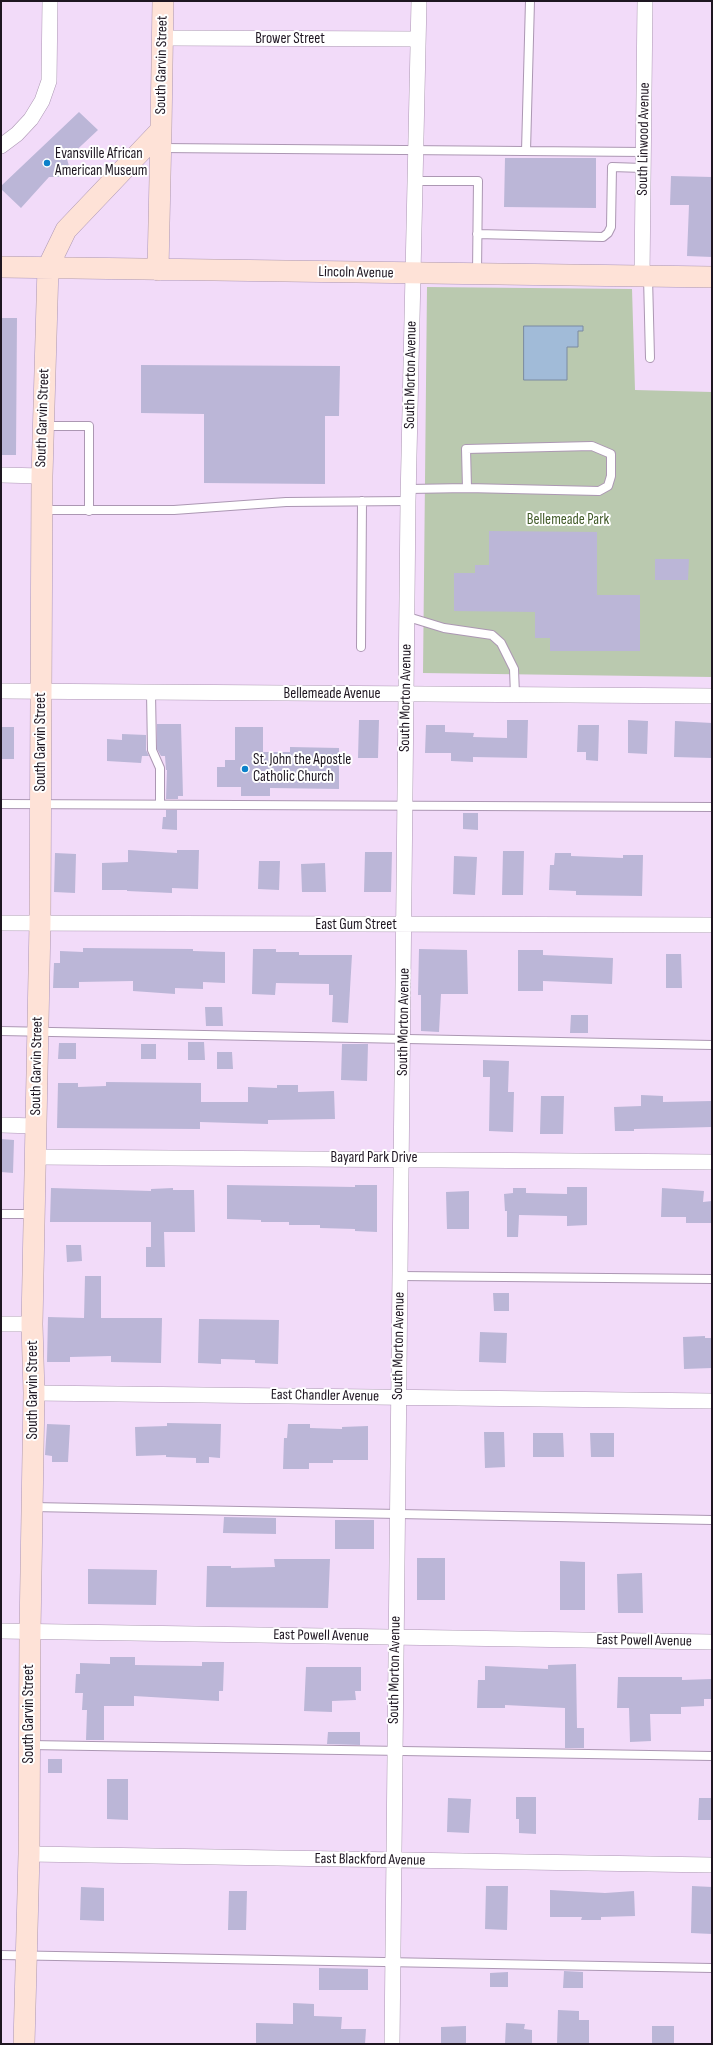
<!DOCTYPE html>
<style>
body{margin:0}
#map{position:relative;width:713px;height:2045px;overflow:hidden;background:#f2dbf9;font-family:"Sofia Sans Condensed",sans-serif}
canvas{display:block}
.frame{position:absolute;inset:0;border:2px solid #1e1621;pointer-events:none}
</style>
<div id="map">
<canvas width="713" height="2045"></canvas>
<div class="frame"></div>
</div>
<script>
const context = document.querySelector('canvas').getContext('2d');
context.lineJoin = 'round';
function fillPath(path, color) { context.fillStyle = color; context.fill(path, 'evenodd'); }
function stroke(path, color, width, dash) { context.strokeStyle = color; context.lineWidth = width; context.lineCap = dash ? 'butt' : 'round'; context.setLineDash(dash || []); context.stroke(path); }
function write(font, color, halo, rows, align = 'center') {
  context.font = font + ' "Sofia Sans Condensed",sans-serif'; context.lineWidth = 4; context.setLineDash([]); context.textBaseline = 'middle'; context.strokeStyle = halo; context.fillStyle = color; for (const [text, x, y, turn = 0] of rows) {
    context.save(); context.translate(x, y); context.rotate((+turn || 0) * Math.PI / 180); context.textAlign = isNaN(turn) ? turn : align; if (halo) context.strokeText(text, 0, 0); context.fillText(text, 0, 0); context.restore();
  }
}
fillPath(new Path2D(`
 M 427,287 L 632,289 L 635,390 L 712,392 L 712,677 L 423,673 Z`), '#bac9af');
const water = new Path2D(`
 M 524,326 L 583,326 L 583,331 L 578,331 L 578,347 L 567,347 L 567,380 L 524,380 Z`);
fillPath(water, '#a1bbd8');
stroke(water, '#7a8aa1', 1);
fillPath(new Path2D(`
 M 79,112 L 98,130 L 67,159 L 69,166 L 66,173 L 60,177 L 49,177 L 21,208 L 1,189 L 1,186 Z
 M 505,158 L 596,158 L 596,208 L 504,207 Z
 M 671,176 L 712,177 L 712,257 L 687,256 L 689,205 L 670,205 Z
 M 1,318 L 17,318 L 16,455 L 1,455 Z
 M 141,365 L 340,366 L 339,416 L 325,416 L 325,484 L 204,483 L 204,414 L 141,413 Z
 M 489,531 L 597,532 L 597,595 L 640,595 L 640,651 L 550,651 L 550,638 L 535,638 L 535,612 L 454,611 L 454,573 L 475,573 L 475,565 L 489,565 Z
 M 655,559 L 689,559 L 688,580 L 655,580 Z
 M 359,720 L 379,720 L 378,758 L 358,758 Z
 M 507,720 L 528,720 L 527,758 L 473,757 L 473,762 L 451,761 L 451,753 L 425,753 L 426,725 L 445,725 L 445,732 L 474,733 L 473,737 L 507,738 Z
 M 628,720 L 648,721 L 647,754 L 628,753 Z
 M 675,721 L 712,723 L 712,758 L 674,757 Z
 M 157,724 L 181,724 L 183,796 L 178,796 L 178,799 L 166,799 L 167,770 L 166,770 L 165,756 L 161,756 L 157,749 Z
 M 578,725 L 599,725 L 598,761 L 586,760 L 586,752 L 577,752 Z
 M 1,727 L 14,727 L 14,759 L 1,759 Z
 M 235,727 L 263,727 L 263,752 L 290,752 L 290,747 L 339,748 L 339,789 L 270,788 L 270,796 L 241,796 L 241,787 L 217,787 L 217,767 L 225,767 L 225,760 L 235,760 Z
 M 122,734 L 146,735 L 146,750 L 149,756 L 142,756 L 141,763 L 107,761 L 107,739 L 122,740 Z
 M 166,810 L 177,810 L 177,830 L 162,829 L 163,817 L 166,817 Z
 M 463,813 L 478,813 L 478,830 L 463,829 Z
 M 128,850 L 177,853 L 177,850 L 199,850 L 198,889 L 172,888 L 172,893 L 127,891 L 127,890 L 102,890 L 102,863 L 128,862 Z
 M 503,851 L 524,851 L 523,895 L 502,895 Z
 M 365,852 L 392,852 L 391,892 L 364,892 Z
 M 55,853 L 76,854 L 75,893 L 54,892 Z
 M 555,853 L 571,853 L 571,856 L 623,858 L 623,855 L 643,855 L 642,896 L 576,895 L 576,891 L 549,890 L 550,865 L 554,865 Z
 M 454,856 L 477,857 L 475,895 L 453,894 Z
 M 259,861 L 280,861 L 279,890 L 258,889 Z
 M 325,863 L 326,892 L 302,892 L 301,864 Z
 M 83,948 L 193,949 L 193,951 L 225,952 L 225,983 L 203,982 L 203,989 L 175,988 L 175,994 L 133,991 L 133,981 L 79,982 L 79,988 L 53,988 L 54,963 L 60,963 L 60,951 L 83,952 Z
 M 253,949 L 276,949 L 276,952 L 299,952 L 299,955 L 352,955 L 348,1023 L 332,1022 L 333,995 L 329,995 L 329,984 L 276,983 L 275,995 L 252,994 Z
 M 419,949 L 467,950 L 468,994 L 441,994 L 439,1032 L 421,1031 L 421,995 L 418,995 Z
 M 518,950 L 543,950 L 543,955 L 613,958 L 612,984 L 543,981 L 543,991 L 518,991 Z
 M 666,954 L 681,954 L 682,988 L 666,988 Z
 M 205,1007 L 222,1007 L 223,1026 L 206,1026 Z
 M 571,1015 L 588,1015 L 588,1033 L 570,1033 Z
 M 188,1042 L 204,1042 L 205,1060 L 188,1060 Z
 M 59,1043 L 76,1043 L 76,1059 L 58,1059 Z
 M 141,1044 L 156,1044 L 156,1059 L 141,1059 Z
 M 342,1044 L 368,1044 L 367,1081 L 341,1080 Z
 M 217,1052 L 232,1052 L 233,1069 L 217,1069 Z
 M 483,1060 L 509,1061 L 508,1092 L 514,1092 L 513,1132 L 489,1131 L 490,1077 L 483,1077 Z
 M 106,1082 L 201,1083 L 201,1102 L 248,1102 L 248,1087 L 277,1088 L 277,1085 L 298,1085 L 298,1092 L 334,1091 L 335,1119 L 268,1120 L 268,1124 L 200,1122 L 200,1129 L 57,1128 L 58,1083 L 78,1083 L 78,1087 L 106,1086 Z
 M 641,1095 L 663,1096 L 663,1102 L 712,1101 L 712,1127 L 634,1129 L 634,1131 L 615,1131 L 614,1107 L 641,1106 Z
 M 541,1096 L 564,1096 L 563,1134 L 540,1134 Z
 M 1,1139 L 14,1140 L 13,1173 L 1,1172 Z
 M 227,1185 L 355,1187 L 355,1185 L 377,1185 L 377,1232 L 355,1231 L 355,1229 L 320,1228 L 320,1225 L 289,1225 L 289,1222 L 261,1222 L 261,1220 L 227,1219 Z
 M 567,1187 L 587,1187 L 587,1225 L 567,1226 L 567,1216 L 519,1215 L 518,1237 L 507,1237 L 507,1211 L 505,1211 L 504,1194 L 513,1193 L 513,1188 L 526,1188 L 526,1193 L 567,1194 Z
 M 51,1188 L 151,1191 L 151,1189 L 173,1188 L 173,1190 L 194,1190 L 195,1232 L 164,1232 L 165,1267 L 146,1267 L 146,1247 L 151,1247 L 151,1222 L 50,1222 Z
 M 662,1188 L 704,1191 L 703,1202 L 712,1201 L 712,1223 L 686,1223 L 686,1217 L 661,1217 Z
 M 469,1191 L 469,1229 L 447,1229 L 446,1192 Z
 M 66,1245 L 81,1245 L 82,1261 L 67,1262 Z
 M 85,1276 L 101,1276 L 101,1318 L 162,1318 L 161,1363 L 111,1362 L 111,1356 L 70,1357 L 70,1362 L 47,1362 L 48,1317 L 84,1318 Z
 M 493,1293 L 509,1293 L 509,1311 L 494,1311 Z
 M 199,1319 L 279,1320 L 278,1364 L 255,1363 L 255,1360 L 221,1359 L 221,1364 L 198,1363 Z
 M 480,1332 L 507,1333 L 506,1363 L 479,1362 Z
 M 705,1336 L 705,1338 L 712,1338 L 712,1368 L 684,1369 L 683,1337 Z
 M 167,1423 L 221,1424 L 220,1458 L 209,1457 L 209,1463 L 196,1463 L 196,1458 L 166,1457 L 166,1455 L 136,1456 L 135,1427 L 167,1426 Z
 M 47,1424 L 70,1425 L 68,1462 L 52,1462 L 52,1456 L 45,1455 Z
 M 288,1424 L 310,1424 L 310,1428 L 342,1429 L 342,1427 L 368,1426 L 368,1460 L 333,1460 L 333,1463 L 309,1463 L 309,1469 L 283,1469 L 284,1438 L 287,1438 Z
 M 484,1432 L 504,1432 L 505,1467 L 485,1468 Z
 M 533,1433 L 563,1433 L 564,1457 L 533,1457 Z
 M 590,1433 L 614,1433 L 614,1457 L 591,1457 Z
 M 224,1517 L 276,1518 L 276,1534 L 223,1533 Z
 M 335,1520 L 374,1520 L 374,1549 L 335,1549 Z
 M 417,1558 L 445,1558 L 445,1600 L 417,1600 Z
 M 274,1559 L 330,1559 L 328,1608 L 206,1607 L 207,1566 L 231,1566 L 231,1568 L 275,1567 Z
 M 560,1561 L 585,1562 L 585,1610 L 560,1610 Z
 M 88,1569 L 157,1570 L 156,1605 L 88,1604 Z
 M 642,1573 L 643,1613 L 618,1613 L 617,1574 Z
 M 110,1657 L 135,1657 L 135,1665 L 202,1666 L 202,1662 L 224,1662 L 223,1691 L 219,1691 L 219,1701 L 134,1696 L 134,1706 L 104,1706 L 104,1740 L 86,1740 L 87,1710 L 82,1710 L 83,1693 L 75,1693 L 76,1674 L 80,1674 L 80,1663 L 110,1664 Z
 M 576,1664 L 577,1728 L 584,1728 L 584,1748 L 565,1748 L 565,1708 L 505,1705 L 505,1708 L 477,1708 L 478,1680 L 485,1680 L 485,1666 L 548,1669 L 548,1665 Z
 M 306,1667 L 361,1667 L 361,1691 L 355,1691 L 356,1700 L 332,1701 L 332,1712 L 304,1711 Z
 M 618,1677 L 682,1677 L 682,1680 L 712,1679 L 712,1699 L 704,1699 L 704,1706 L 681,1707 L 681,1714 L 650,1714 L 651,1741 L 630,1742 L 629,1708 L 617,1708 Z
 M 328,1732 L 360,1732 L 360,1745 L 327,1744 Z
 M 48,1759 L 62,1759 L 62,1773 L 48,1773 Z
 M 107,1779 L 128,1779 L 128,1820 L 107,1819 Z
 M 516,1797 L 536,1797 L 536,1834 L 519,1833 L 519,1819 L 516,1819 Z
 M 448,1798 L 471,1799 L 469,1833 L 447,1832 Z
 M 699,1798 L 712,1798 L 712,1820 L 698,1820 Z
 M 486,1886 L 508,1886 L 507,1930 L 485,1929 Z
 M 692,1886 L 712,1887 L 712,1934 L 691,1933 Z
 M 81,1887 L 104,1888 L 104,1921 L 80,1920 Z
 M 550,1890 L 605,1893 L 634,1891 L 635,1916 L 601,1917 L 601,1920 L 581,1920 L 582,1917 L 550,1917 Z
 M 229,1891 L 247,1891 L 246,1930 L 228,1930 Z
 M 319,1968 L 368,1969 L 368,1990 L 319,1990 Z
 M 564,1971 L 583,1972 L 583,1988 L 563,1988 Z
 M 508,1972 L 508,1987 L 490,1987 L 490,1973 Z
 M 293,2003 L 314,2004 L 314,2016 L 342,2017 L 341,2029 L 366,2029 L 365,2044 L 256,2044 L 256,2023 L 293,2024 Z
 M 558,2010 L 579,2011 L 579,2020 L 589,2020 L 589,2044 L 557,2044 Z
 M 506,2023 L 525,2024 L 524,2029 L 532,2030 L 532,2044 L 505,2044 Z
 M 466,2026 L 466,2044 L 441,2044 L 441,2027 Z
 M 652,2026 L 674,2026 L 674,2044 L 652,2044 Z`), '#bbb6d7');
const lane = new Path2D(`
 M 161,148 L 644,152
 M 526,151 L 530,1
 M 416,181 L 478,181 L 477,273
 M 477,234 L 603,237 L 608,233 L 611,227 L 612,167 L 643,168
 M 648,277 L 650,358
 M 44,426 L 89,426 L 89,511
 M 409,489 L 467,488 L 599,491 L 608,486 L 611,476 L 611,454 L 592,446 L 466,449 L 467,488
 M 43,510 L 174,510 L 286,502 L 408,501
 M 408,617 L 444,628 L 492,635 L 501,643 L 514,669 L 515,695
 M 361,647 L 362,501
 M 151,693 L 152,750 L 160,768 L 160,804
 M 1,804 L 712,807
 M 1,1031 L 712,1045
 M 1,1214 L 34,1214
 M 400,1276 L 712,1279
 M 32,1507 L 712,1520
 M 30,1745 L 712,1756
 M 1,1955 L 712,1968`);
const street = new Path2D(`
 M 163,38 L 418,39
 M 1,146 L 17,134 L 31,119 L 42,101 L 49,81 L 50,1
 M 642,277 L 645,1
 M 1,475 L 42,476
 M 1,691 L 712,696
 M 1,923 L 712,925
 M 1,1125 L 36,1126
 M 36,1157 L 712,1162
 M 1,1324 L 32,1324
 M 34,1393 L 712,1401
 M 1,1631 L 712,1642
 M 29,1854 L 712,1865
 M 392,2044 L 408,501 L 419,1`);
const secondary = new Path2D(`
 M 1,267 L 712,277
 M 158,270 L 161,130
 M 24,2044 L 29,1854 L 30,1632 L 34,1393 L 32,1324 L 40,923 L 42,476 L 48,267 L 66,230 L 161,130 L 163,1`);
stroke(lane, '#ac97b3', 10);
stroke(street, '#ac97b3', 16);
stroke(secondary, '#ac97b3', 22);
stroke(lane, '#fff', 8);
stroke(street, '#fff', 15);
stroke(secondary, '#fee2d7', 21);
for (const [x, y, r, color] of [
 [47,163,4,"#0b81ca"],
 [245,769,4,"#0b81ca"]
]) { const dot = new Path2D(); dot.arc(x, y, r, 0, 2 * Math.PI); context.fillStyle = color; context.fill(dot); stroke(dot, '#fff', 1.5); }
write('15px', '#1e1621', '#fff', [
 ["Brower Street",290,39],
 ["South Garvin Street",162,65,-89],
 ["South Linwood Avenue",644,139,-89],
 ["Lincoln Avenue",356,273,1],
 ["South Morton Avenue",411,375,-89],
 ["South Garvin Street",43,418,-88],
 ["Bellemeade Avenue",332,694],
 ["South Morton Avenue",406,698,-89],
 ["South Garvin Street",41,742,-90],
 ["East Gum Street",356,925],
 ["South Morton Avenue",404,1022,-89],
 ["South Garvin Street",37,1066,-89],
 ["Bayard Park Drive",374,1158],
 ["South Morton Avenue",399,1346,-89],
 ["South Garvin Street",33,1390,-90],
 ["East Chandler Avenue",325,1396,1],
 ["East Powell Avenue",321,1636,1],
 ["East Powell Avenue",644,1641,1],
 ["South Morton Avenue",395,1670,-89],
 ["South Garvin Street",29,1714,-90],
 ["East Blackford Avenue",370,1860,1]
]);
write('15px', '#1e1621', '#fff', [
 ["Evansville African",55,154],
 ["American Museum",55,171],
 ["St. John the Apostle",253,760],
 ["Catholic Church",253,777]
], 'left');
write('15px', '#425b2a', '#fff', [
 ["Bellemeade Park",568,520]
]);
</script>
